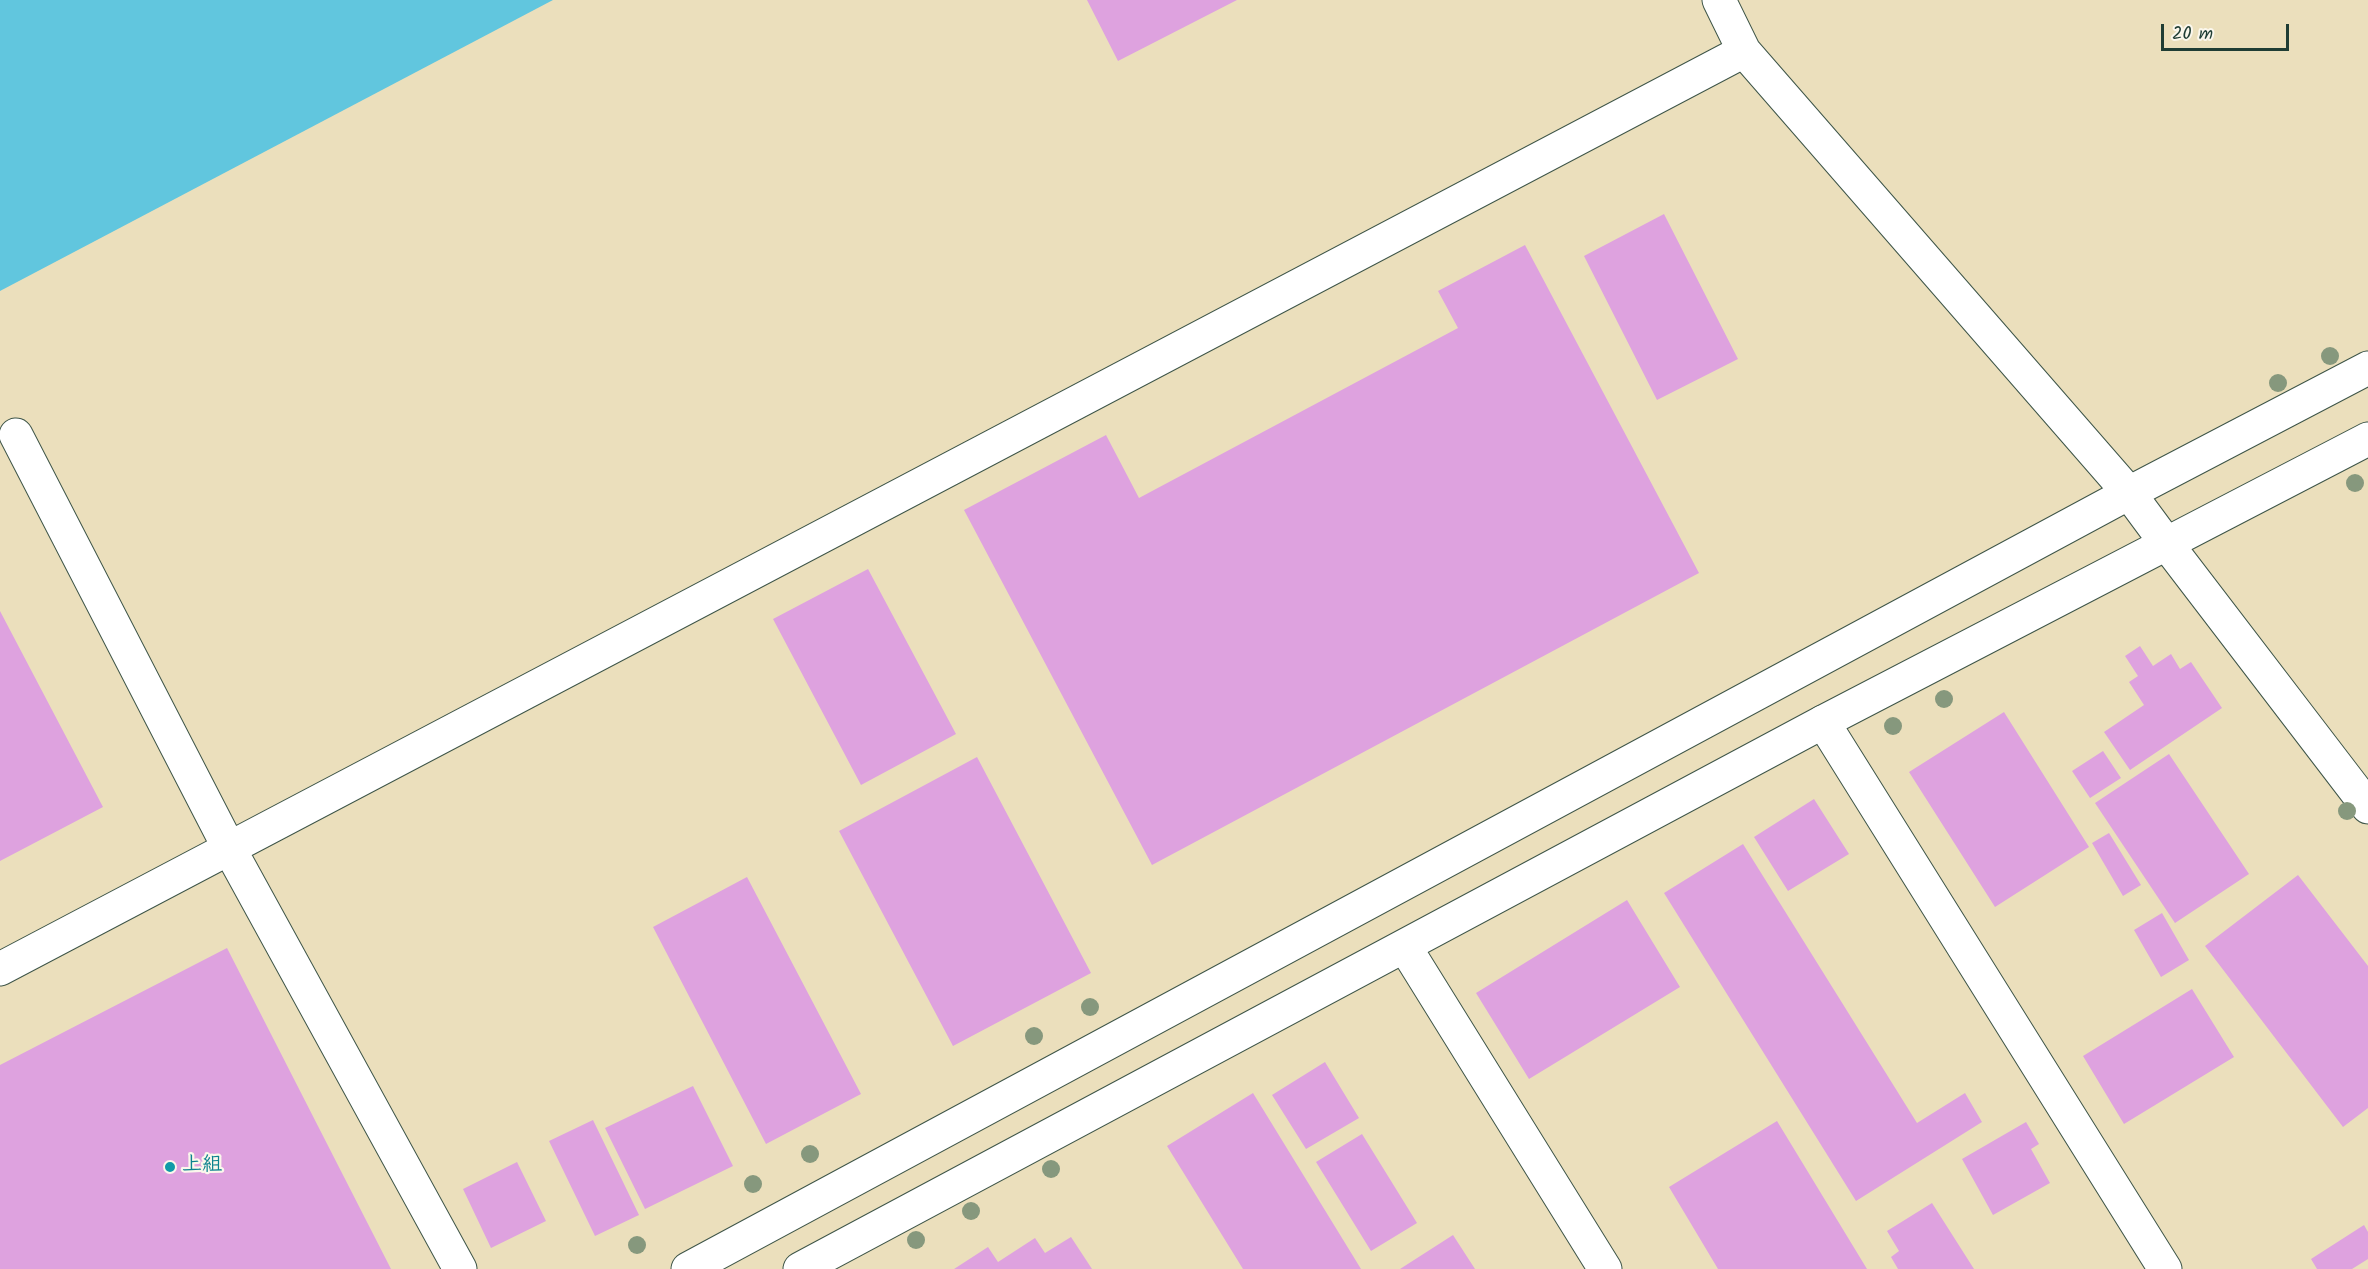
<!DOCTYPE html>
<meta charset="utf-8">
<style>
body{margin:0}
#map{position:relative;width:2368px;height:1269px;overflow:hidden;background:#ebdfbc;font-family:Kalam,sans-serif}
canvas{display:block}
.scale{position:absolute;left:2161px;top:24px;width:128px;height:27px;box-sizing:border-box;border:3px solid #1f3d34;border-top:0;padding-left:8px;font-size:18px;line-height:21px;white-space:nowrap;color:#1f3d34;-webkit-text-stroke:4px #fbf7ec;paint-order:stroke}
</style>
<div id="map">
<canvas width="2368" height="1269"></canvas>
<div class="scale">20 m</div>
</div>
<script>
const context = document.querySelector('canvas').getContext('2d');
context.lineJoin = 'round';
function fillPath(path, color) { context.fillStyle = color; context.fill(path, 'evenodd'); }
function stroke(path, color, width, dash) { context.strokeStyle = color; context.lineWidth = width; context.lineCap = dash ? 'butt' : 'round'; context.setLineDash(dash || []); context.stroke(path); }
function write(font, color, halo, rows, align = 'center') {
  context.font = font + ' Kalam,"Klee One",sans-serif'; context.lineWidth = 4.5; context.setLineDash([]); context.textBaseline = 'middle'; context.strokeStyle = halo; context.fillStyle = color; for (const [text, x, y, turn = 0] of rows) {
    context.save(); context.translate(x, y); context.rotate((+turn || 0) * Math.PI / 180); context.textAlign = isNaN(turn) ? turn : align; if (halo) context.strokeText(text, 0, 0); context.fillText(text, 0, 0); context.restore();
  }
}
fillPath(new Path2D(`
 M 0,0 L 553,0 L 0,291 Z`), '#61c6de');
fillPath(new Path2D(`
 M 1087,0 L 1237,0 L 1118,61 Z
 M 1664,214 L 1738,359 L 1657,400 L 1584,256 Z
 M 1525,245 L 1699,573 L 1152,865 L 964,510 L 1106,435 L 1139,498 L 1458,328 L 1438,291 Z
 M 868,569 L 956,734 L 861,785 L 773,619 Z
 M 0,611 L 103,807 L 0,861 Z
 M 2140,646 L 2153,666 L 2171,654 L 2180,669 L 2191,662 L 2222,708 L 2130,770 L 2104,732 L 2144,705 L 2129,682 L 2138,676 L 2125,656 Z
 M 2004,712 L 2089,847 L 1995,907 L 1909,772 Z
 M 2103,751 L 2121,778 L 2090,798 L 2072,771 Z
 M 2169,754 L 2249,874 L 2175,923 L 2095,803 Z
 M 977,757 L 1091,973 L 953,1046 L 839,831 Z
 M 1814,799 L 1849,854 L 1788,891 L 1754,837 Z
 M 2109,833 L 2141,885 L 2123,896 L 2092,843 Z
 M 1743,844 L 1917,1123 L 1965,1093 L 1982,1122 L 1856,1201 L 1664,893 Z
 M 2298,875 L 2368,966 L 2368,1108 L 2343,1127 L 2205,946 Z
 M 747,877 L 861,1094 L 766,1144 L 653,927 Z
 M 1627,900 L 1680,987 L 1529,1079 L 1476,993 Z
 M 2162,913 L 2189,960 L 2161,977 L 2134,930 Z
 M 227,948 L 391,1269 L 0,1269 L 0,1065 Z
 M 2192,989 L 2234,1057 L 2124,1124 L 2083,1056 Z
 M 1325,1062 L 1359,1118 L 1306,1149 L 1272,1095 Z
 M 693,1086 L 733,1166 L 645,1209 L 605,1128 Z
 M 1253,1093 L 1361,1269 L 1243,1269 L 1167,1146 Z
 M 593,1120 L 639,1215 L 595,1236 L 549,1141 Z
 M 1777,1121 L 1867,1269 L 1718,1269 L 1669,1187 Z
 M 2026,1122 L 2039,1144 L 2031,1149 L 2050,1183 L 1993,1215 L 1962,1159 Z
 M 1362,1134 L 1417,1223 L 1371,1251 L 1316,1162 Z
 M 517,1162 L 546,1221 L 491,1248 L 463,1189 Z
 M 1932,1203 L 1974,1269 L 1898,1269 L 1891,1257 L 1899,1251 L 1887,1231 Z
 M 2364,1225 L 2368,1232 L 2368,1259 L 2352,1269 L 2317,1269 L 2311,1259 Z
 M 1453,1235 L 1475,1269 L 1400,1269 Z
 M 1071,1237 L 1092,1269 L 954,1269 L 988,1247 L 998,1262 L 1035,1238 L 1045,1253 Z`), '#dea2df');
const street = new Path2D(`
 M 1719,0 L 1744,51 L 2129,493 L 2166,543
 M 16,435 L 229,848 L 460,1269
 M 1823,722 L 2165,1269
 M 1405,947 L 1605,1269
 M 0,969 L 1744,51`);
const secondary = new Path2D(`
 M 2166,543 L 2368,807
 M 688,1269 L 2129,493 L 2368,368
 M 800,1269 L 1823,722 L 2368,439`);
stroke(street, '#3e5548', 35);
stroke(secondary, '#3e5548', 35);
stroke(street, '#fff', 33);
stroke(secondary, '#fff', 33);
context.fillStyle = '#86987d';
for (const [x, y] of [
 [2330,356],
 [2278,383],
 [2355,483],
 [1944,699],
 [1893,726],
 [2347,811],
 [1090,1007],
 [1034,1036],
 [810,1154],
 [1051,1169],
 [753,1184],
 [971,1211],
 [916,1240],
 [637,1245]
]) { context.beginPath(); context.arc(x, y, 9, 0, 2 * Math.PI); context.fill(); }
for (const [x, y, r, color] of [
 [170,1167,6,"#0f9aa8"]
]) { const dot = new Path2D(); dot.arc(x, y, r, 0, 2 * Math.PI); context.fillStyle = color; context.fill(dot); stroke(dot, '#fbf7ec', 2); }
write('bold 20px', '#0d838f', '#fbf7ec', [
 ["上組",182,1167]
], 'left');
</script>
